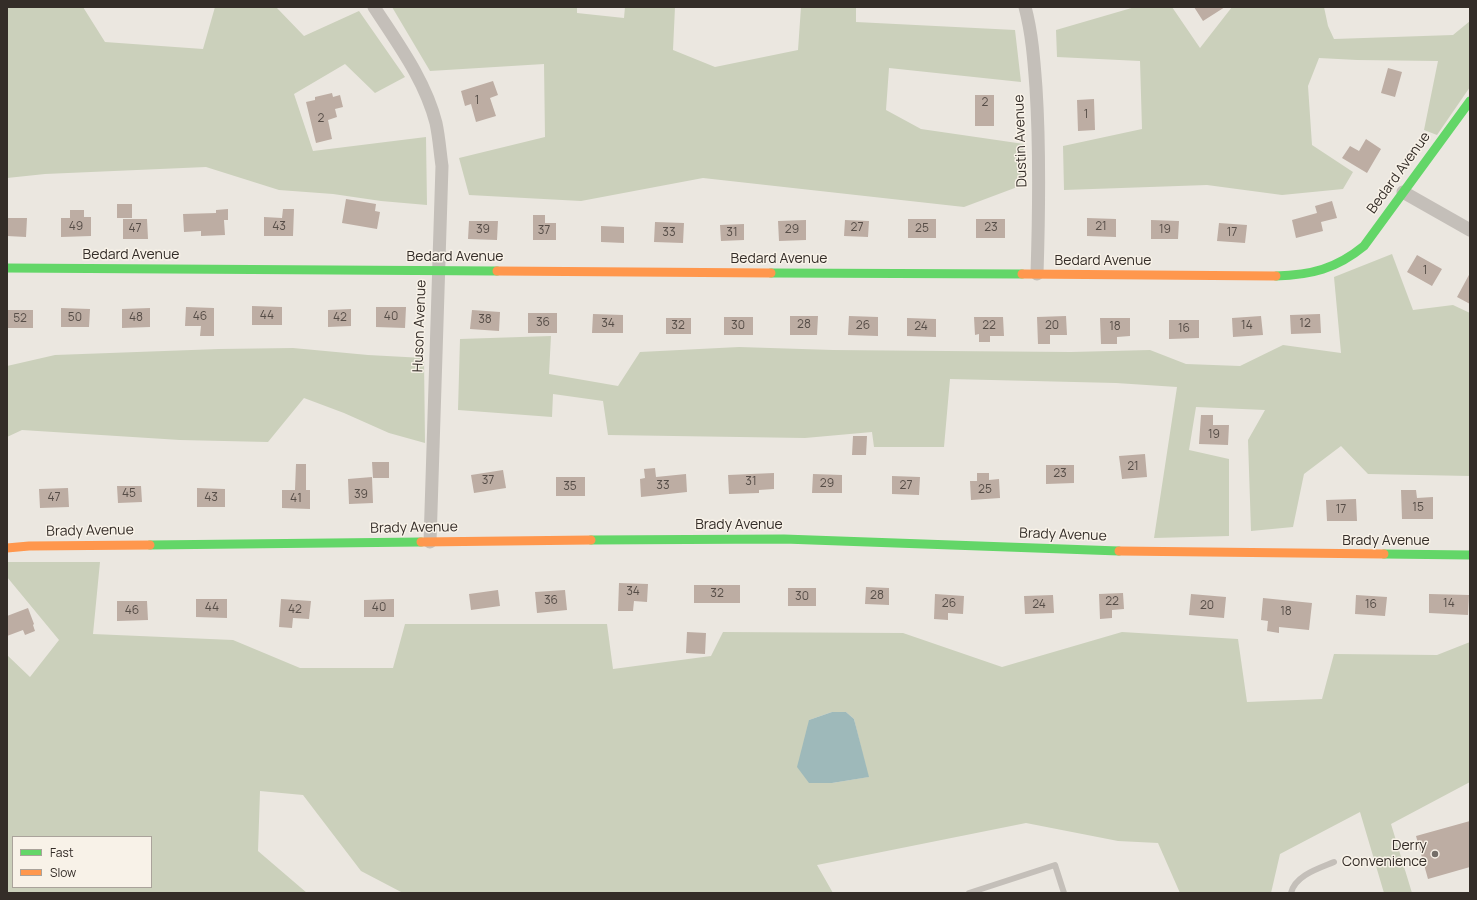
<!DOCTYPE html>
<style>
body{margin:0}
#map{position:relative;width:1477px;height:900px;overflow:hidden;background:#ebe7e0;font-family:Manrope,sans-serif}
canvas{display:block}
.frame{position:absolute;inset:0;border:8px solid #342d28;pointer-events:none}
.legend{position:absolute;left:12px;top:836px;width:140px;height:52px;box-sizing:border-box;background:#f8f2e8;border:1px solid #aaa39b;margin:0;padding:5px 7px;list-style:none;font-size:12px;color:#342d28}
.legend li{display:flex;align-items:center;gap:8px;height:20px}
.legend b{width:20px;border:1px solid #aaa39b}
</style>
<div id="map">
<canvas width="1477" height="900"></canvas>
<div class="frame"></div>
<ul class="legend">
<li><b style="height:5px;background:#63d668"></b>Fast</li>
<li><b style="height:5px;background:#ff974d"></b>Slow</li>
</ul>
</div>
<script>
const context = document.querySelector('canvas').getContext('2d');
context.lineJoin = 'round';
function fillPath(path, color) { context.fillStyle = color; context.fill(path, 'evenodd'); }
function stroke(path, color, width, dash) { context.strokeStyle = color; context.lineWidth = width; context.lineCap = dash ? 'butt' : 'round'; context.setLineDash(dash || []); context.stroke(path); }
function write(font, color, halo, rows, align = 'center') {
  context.font = font + ' Manrope,sans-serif'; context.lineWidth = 3; context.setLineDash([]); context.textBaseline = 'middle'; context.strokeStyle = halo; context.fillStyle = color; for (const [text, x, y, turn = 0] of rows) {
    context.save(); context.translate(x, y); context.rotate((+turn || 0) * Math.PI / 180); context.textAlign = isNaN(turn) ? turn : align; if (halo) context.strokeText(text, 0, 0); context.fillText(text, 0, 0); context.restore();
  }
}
fillPath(new Path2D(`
 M 7,7 L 83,7 L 105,42 L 203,49 L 215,7 L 276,7 L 304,36 L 359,11 L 405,77 L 375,93 L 345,64 L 294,94 L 313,151 L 426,137 L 427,205 L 381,201 L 333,194 L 279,190 L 206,167 L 45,174 L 7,178 Z
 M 392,7 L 577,7 L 577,13 L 624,18 L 625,7 L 675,7 L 673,50 L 715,67 L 798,50 L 801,7 L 856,7 L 856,22 L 1015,30 L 1021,82 L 889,68 L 886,110 L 921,129 L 1024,144 L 1020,186 L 964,207 L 703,178 L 581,201 L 469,195 L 459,158 L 545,137 L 544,64 L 430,71 Z
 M 1135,7 L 1172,7 L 1200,48 L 1232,7 L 1324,7 L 1328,26 L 1334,39 L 1453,35 L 1470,21 L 1470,87 L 1437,135 L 1424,130 L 1438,61 L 1357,60 L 1319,58 L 1308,86 L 1312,145 L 1353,172 L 1343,189 L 1282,195 L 1207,185 L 1064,190 L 1063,146 L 1142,129 L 1140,61 L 1057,57 L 1056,30 Z
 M 1392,254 L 1413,310 L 1453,305 L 1470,313 L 1470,476 L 1368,474 L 1341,446 L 1304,474 L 1293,527 L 1251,531 L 1248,440 L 1265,410 L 1196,407 L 1189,450 L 1229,459 L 1229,536 L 1154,538 L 1177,387 L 1116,383 L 950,379 L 944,447 L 874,447 L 872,432 L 805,438 L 608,435 L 603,401 L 553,394 L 552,417 L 458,410 L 460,339 L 551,336 L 549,374 L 618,386 L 640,352 L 739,347 L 833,350 L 946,351 L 1071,352 L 1150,350 L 1186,364 L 1240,366 L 1283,345 L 1341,353 L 1334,277 Z
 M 293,348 L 368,355 L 424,358 L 425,443 L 389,433 L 344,413 L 304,398 L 268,442 L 180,440 L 22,430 L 7,437 L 7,366 L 55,355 L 219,349 Z
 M 7,562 L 100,562 L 93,634 L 233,640 L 300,668 L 393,668 L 405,624 L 607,624 L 613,669 L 711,656 L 723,632 L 903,633 L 1002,667 L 1122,632 L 1238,639 L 1247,702 L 1322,699 L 1334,654 L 1437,655 L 1470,642 L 1470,782 L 1391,824 L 1412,893 L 1384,893 L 1360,812 L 1280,854 L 1271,893 L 1180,893 L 1158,843 L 1118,841 L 1026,823 L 817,865 L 833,893 L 403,893 L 361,871 L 303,795 L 260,791 L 258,851 L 307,893 L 7,893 L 7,655 L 30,677 L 59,640 L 7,577 ZM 832,712 L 846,712 L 854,719 L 868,777 L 832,783 L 809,720 ZM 13,837 L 151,837 L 151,887 L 13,887 Z`), '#cbd0bb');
fillPath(new Path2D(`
 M 832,712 L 846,712 L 854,719 L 869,777 L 832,783 L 809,783 L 797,767 L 809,720 Z`), '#9eb9ba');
fillPath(new Path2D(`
 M 1194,7 L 1225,7 L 1203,21 Z
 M 1388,68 L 1402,72 L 1395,97 L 1381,93 Z
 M 493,81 L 498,95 L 490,98 L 496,116 L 476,122 L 471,104 L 465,106 L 461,91 Z
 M 332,93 L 333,97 L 340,95 L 343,107 L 335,109 L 337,117 L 328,120 L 332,139 L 316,143 L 306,102 L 315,100 L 315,97 Z
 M 975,95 L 994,95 L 994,126 L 975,126 Z
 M 1094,99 L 1095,130 L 1078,131 L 1077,100 Z
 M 1366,139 L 1381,149 L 1367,173 L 1342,158 L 1350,146 L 1359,151 Z
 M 346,199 L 376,204 L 375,211 L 380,212 L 377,229 L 342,223 Z
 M 1332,201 L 1337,218 L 1321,222 L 1323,231 L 1296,238 L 1292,220 L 1317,213 L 1315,206 Z
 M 117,204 L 132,204 L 132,218 L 117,218 Z
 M 228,209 L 228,220 L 224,220 L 225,235 L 201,236 L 201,231 L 184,232 L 183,214 L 216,213 L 216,210 Z
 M 283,209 L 294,209 L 293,236 L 264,236 L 264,217 L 282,218 Z
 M 70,210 L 84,210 L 84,217 L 91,217 L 91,236 L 61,237 L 61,218 L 70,218 Z
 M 533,215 L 545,215 L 545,223 L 556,223 L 556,240 L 533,240 Z
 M 7,218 L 27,218 L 26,237 L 7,236 Z
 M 1087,218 L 1116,219 L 1116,237 L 1087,236 Z
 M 123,219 L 147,219 L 148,239 L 123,239 Z
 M 908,219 L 936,219 L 936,238 L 908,238 Z
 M 976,219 L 1005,219 L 1005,238 L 976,238 Z
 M 806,220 L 806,240 L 779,241 L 778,221 Z
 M 845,220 L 869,221 L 868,237 L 844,236 Z
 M 1151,220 L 1179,221 L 1178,239 L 1151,239 Z
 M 469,221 L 498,221 L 497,240 L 468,239 Z
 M 655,222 L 684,223 L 683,243 L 654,242 Z
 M 1219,223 L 1247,225 L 1245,243 L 1217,241 Z
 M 744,224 L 744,240 L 721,241 L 720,225 Z
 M 601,226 L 624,227 L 624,243 L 601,242 Z
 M 1417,255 L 1442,269 L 1432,286 L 1407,272 Z
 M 1470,273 L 1470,304 L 1457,297 Z
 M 252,306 L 282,307 L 282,325 L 252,325 Z
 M 186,307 L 214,308 L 214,336 L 200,336 L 201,326 L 185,326 Z
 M 376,307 L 406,307 L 405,328 L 376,327 Z
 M 61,308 L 90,309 L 89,327 L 61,327 Z
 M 150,308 L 150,327 L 122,328 L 122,309 Z
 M 351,309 L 351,326 L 328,327 L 328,310 Z
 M 7,310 L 33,310 L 33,328 L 7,328 Z
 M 472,310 L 500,312 L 499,331 L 470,329 Z
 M 528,313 L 557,313 L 557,333 L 528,333 Z
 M 593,314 L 623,315 L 623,333 L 592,333 Z
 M 1320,314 L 1321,333 L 1291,334 L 1290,315 Z
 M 790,316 L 818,316 L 817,335 L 790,335 Z
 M 849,316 L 878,317 L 878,336 L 848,335 Z
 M 1066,316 L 1067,335 L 1050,335 L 1050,344 L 1038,344 L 1037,317 Z
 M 1261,316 L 1263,335 L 1233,337 L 1232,318 Z
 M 724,317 L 753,317 L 753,335 L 724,335 Z
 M 974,317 L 1003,317 L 1004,336 L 990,336 L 990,342 L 979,342 L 979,334 L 975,335 Z
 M 666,318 L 691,318 L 691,334 L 666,334 Z
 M 907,318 L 936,319 L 936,337 L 907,336 Z
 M 1100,318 L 1130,318 L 1130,336 L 1117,337 L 1117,344 L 1101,344 Z
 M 1169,320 L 1199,320 L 1199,338 L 1169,339 Z
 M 1201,415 L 1213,415 L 1213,425 L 1229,425 L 1228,445 L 1199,444 Z
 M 853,436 L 867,436 L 866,455 L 852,455 Z
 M 1145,454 L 1147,477 L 1122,479 L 1119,456 Z
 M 372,462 L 389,462 L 389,478 L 373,478 Z
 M 296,464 L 306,464 L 306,490 L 310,490 L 310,509 L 282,508 L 282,490 L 295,490 Z
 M 1046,465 L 1074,465 L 1074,483 L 1046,484 Z
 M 655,468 L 656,477 L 686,474 L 687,492 L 641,497 L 640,479 L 645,478 L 644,469 Z
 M 503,470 L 506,488 L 474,493 L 471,475 Z
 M 774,473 L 774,489 L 759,490 L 759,493 L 729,494 L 728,475 Z
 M 977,473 L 989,473 L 989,480 L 999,479 L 1000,498 L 971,500 L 970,481 L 977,481 Z
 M 813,474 L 842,475 L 842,493 L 812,493 Z
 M 892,476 L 920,477 L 919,495 L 892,494 Z
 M 372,477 L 373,503 L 349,504 L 348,479 Z
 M 556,477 L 585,477 L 585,496 L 556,496 Z
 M 117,486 L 141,486 L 142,502 L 118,503 Z
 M 68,488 L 69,507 L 40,508 L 39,489 Z
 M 197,488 L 225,489 L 225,507 L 197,507 Z
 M 1401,490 L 1416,490 L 1417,498 L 1433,497 L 1433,519 L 1402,519 Z
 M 1356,499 L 1357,521 L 1327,521 L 1326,500 Z
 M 619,583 L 648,584 L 647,602 L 634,601 L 633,611 L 618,611 Z
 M 694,585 L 740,585 L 740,603 L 694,603 Z
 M 866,587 L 889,588 L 889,605 L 865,604 Z
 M 788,588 L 816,588 L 816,606 L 788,606 Z
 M 498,590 L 500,606 L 471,610 L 469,594 Z
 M 565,590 L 567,610 L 537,613 L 535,592 Z
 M 1123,593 L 1124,609 L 1112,610 L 1112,618 L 1100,619 L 1099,594 Z
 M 935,594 L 964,596 L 963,614 L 948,613 L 948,620 L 934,619 Z
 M 1191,594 L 1226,597 L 1224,618 L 1189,615 Z
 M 1429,594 L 1469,595 L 1468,615 L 1429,613 Z
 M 1053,595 L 1054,613 L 1025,614 L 1024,596 Z
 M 1356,595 L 1387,597 L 1385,616 L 1355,614 Z
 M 1263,598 L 1312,603 L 1309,630 L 1279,627 L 1279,633 L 1267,631 L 1268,621 L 1261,620 Z
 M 196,599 L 227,599 L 227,618 L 196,617 Z
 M 281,599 L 311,601 L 309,619 L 293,618 L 292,628 L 279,627 Z
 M 394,599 L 394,617 L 364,617 L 364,600 Z
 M 117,601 L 147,601 L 148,620 L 117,621 Z
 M 28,608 L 34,624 L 33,625 L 35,631 L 25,635 L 23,630 L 7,636 L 7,616 Z
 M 687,632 L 706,633 L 705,654 L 686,653 Z
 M 1470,821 L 1470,867 L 1428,879 L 1416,836 Z`), '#bdada3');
stroke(new Path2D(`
 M 969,893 L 1055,865 L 1064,893
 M 1291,893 C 1295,875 1320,868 1334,862`), '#c4bfb9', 6);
stroke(new Path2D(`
 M 374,7 C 398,44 425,80 436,123 C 439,137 440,152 442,166 L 430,542
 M 1025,7 C 1032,33 1034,61 1036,88 C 1040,150 1039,212 1037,274
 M 1403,192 L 1470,230`), '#c4bfb9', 13);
stroke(new Path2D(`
 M 7,268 L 497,271
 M 771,273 L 1022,274
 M 1276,276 C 1311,275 1336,269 1364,246 L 1470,101
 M 591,540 L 784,539 L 1119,551
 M 150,545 L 421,542
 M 1384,554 L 1470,555`), '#63d668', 9);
stroke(new Path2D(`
 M 497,271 L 771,273
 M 1022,274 L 1276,276
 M 421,542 L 591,540
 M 7,548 L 29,546 L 150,545
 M 1119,551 L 1384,554`), '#ff974d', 9);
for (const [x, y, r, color] of [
 [1435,854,4,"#746e68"]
]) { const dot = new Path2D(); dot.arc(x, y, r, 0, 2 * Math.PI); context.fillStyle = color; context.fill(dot); stroke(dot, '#f8f2e8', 1.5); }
write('12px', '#564d47', null, [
 ["1",477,101],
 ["2",985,103],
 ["1",1086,115],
 ["2",321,119],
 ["49",76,227],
 ["43",279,227],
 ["21",1101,227],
 ["27",857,228],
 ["23",991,228],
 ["47",135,229],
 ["25",922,229],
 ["39",483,230],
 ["29",792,230],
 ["19",1165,230],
 ["37",544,231],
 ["33",669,233],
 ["31",732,233],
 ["17",1232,233],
 ["1",1425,271],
 ["44",267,316],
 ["46",200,317],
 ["40",391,317],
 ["50",75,318],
 ["48",136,318],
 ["42",340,318],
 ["52",20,319],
 ["38",485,320],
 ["36",543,323],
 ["34",608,324],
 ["12",1305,324],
 ["28",804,325],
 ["32",678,326],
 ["30",738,326],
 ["26",863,326],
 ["22",989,326],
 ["20",1052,326],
 ["14",1247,326],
 ["24",921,327],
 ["18",1115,327],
 ["16",1184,329],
 ["19",1214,435],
 ["21",1133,467],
 ["23",1060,474],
 ["37",488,481],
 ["31",751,482],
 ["29",827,484],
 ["33",663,486],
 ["27",906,486],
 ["35",570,487],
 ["25",985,490],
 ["45",129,494],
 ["39",361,495],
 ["47",54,498],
 ["43",211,498],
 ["41",296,499],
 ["15",1418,508],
 ["17",1341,510],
 ["34",633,592],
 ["32",717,594],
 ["28",877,596],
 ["30",802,597],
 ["36",551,601],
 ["22",1112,602],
 ["26",949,604],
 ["14",1449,604],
 ["24",1039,605],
 ["16",1371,605],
 ["20",1207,606],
 ["44",212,608],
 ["40",379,608],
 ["42",295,610],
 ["46",132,611],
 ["18",1286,612]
]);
write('14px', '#342d28', '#f8f2e8', [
 ["Dustin Avenue",1021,141,-92],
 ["Bedard Avenue",1399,173,-54],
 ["Bedard Avenue",131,255],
 ["Bedard Avenue",455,257],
 ["Bedard Avenue",779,259],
 ["Bedard Avenue",1103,261],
 ["Huson Avenue",420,326,-88],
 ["Brady Avenue",739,525],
 ["Brady Avenue",414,528,-1],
 ["Brady Avenue",90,531,-1],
 ["Brady Avenue",1063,535,2],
 ["Brady Avenue",1386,541]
]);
write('14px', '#342d28', '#f8f2e8', [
 ["Derry",1427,846],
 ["Convenience",1427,862]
], 'right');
</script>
